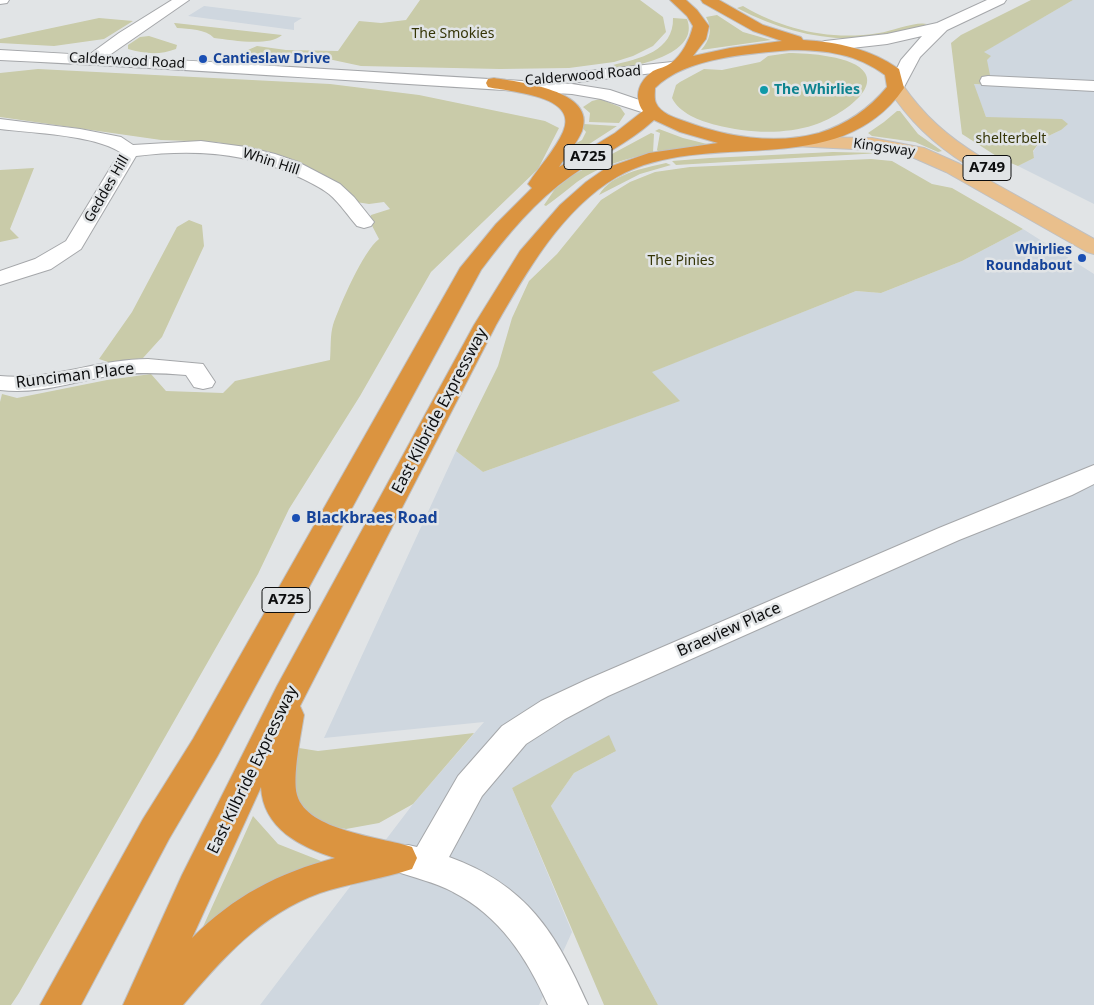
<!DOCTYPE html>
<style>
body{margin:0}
canvas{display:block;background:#e1e4e6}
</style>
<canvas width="1094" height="1005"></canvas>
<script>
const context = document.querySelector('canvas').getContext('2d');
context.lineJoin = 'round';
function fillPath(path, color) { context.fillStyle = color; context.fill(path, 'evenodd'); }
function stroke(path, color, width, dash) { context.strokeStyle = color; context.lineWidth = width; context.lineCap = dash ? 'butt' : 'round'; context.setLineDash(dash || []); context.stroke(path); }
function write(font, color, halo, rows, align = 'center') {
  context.font = font + ' "Noto Sans",sans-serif'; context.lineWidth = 5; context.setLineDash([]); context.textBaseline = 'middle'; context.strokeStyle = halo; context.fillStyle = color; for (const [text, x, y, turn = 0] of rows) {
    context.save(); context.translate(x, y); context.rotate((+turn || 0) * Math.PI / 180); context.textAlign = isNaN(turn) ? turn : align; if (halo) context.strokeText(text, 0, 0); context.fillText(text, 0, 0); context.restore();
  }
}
fillPath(new Path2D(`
 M 1073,0 L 1094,0 L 1094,204 L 1018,166 L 1034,158 L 1033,152 L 1042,139 L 1061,130 L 986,117 L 973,84 L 991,85 L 983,52 Z
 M 204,6 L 302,18 L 294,23 L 294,30 L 188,16 Z
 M 1023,229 L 1094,274 L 1094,1005 L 658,1005 L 551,806 L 574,773 L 616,751 L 512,788 L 572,932 L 539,1005 L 260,1005 L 413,804 L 484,722 L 324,738 L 456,451 L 483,472 L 679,401 L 651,372 L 856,291 L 881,293 L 962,261 Z`), '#cfd7df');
fillPath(new Path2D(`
 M 420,0 L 640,0 L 663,17 L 666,32 L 653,46 L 633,56 L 614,62 L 569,68 L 500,69 L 361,66 L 333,60 L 241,53 L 257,46 L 286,50 L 338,51 L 359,21 L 381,23 L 406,20 Z
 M 1031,0 L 1073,0 L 984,52 L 991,56 L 987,60 L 992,85 L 974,84 L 986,117 L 1062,119 L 1068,124 L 1061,130 L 1042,139 L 1033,151 L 1034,158 L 1018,166 L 1001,159 L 962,134 L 951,43 L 961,35 Z
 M 743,6 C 784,30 831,41 879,33 C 892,31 917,21 927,24 C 860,49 799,40 737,8 Z
 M 717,15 L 743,32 L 771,40 L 701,50 C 710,40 713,29 706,17 Z
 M 99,18 L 133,21 L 104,39 L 54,46 L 0,43 L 0,39 Z
 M 673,18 L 687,19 C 700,53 640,65 618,69 L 613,65 C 639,59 674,51 673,18 Z
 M 174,23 L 175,23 L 282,35 C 269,47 231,40 214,38 C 206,29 189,29 177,28 Z
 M 149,36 L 177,45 L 176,49 C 160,55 145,54 128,49 L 128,45 L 140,37 Z
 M 789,53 C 807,53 855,56 865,73 C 878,94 829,121 814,125 C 783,135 747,133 716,125 C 700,121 679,113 672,98 L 676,85 L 680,82 L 704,69 L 722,70 L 760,62 L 768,56 Z
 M 38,69 L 330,84 L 419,95 L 545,121 L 559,128 L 538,169 L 431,272 L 360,396 L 289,509 L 258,574 L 19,993 L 11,1005 L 0,1005 L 0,402 L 2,394 L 17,398 L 107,380 L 151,374 L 166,391 L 223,393 L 235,381 L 330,360 C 331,349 330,335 333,325 C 340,305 363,251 379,239 L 369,220 L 371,215 L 390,209 L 384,202 L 369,204 L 356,202 L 269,153 L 217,142 L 161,140 L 0,117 L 0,73 Z
 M 600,99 L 620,107 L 625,114 L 619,123 L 589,122 L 590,113 L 583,107 L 592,101 Z
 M 897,111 L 900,111 L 918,134 L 942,151 L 938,152 L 915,142 L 872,136 L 868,133 L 884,122 Z
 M 583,124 L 617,126 L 563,161 L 569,147 L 582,140 L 586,132 L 581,126 Z
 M 659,129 L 683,138 L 711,145 L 659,152 L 657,150 L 660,133 L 655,131 Z
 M 651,133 L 654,134 L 653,153 C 627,158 599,166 577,182 C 567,190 557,198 546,206 L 544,205 L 555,189 L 573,175 Z
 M 833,152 L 880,153 L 676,165 L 672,161 L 710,158 Z
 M 871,159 L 892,161 L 932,184 L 952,188 L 1023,229 L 962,261 L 881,293 L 856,291 L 652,372 L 680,401 L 483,472 L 456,451 L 498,366 L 512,318 L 529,281 L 557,254 L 601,200 L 630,182 L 655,172 L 690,167 Z
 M 666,163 L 671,165 L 640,174 L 599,195 C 611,174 644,168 666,163 Z
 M 34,168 L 10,229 L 19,238 L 0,242 L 0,170 Z
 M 189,220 L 202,225 L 204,246 L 162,337 L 143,358 L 111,363 L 99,359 L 132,312 L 177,227 Z
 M 474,733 L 413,804 L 379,823 L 346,829 L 321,824 L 299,807 L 293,787 L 299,748 L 318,751 Z
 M 609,735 L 616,751 L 574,773 L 551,806 L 658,1005 L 604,1005 L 512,788 Z
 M 253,816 L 278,844 L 321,861 L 318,868 L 202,929 Z`), '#c9cba9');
const street = new Path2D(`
 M 0,0 L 9,0 L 7,3 L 0,4 Z
 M 172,0 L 189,0 L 98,63 L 86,63 L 84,60 L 86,57 L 119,33 Z
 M 988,76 L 1094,81 L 1094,91 L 982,85 L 980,81 L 982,77 Z
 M 0,119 L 80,129 L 121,137 L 133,145 L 201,141 L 246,147 L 275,154 L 298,162 L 340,184 L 354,197 L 374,222 L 371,226 L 364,228 L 357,226 C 348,216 340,203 329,194 C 320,187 309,182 299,177 C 247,152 193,149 136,156 L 81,249 L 51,269 L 0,285 L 0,271 L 35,259 L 66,241 L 120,152 C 94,135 33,133 0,129 Z
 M 148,359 L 203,364 L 215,382 L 212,387 L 203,389 L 194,387 L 186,375 C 162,373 138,372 114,375 C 75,381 39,395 0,390 L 0,376 C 50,381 98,359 148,359 Z
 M 1094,465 L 1094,484 L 1072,495 L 959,540 L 608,696 L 565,719 L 526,744 L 482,796 L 449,857 C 527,885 556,933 588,1005 L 548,1005 C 527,958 500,916 453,892 C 435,882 414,878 395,871 L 390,860 L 395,849 L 408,845 L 417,847 L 458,776 L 502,726 L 541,701 L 586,680 L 939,528 Z`);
const secondary = new Path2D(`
 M 987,0 L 1006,0 L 1004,3 L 947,30 L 920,57 L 903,89 L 891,89 L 889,85 L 901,60 L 922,36 L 887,44 L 825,51 L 819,49 L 817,46 L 819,43 L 825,41 L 887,34 L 937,23 Z
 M 0,50 C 191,60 381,73 572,84 L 610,90 L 657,106 L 660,110 L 657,114 L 651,115 L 601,99 L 572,94 C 381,83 191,69 0,60 Z
 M 672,62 L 678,64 L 680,67 L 678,70 L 570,83 L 564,82 L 562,78 L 564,74 L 570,73 Z`);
const primary = new Path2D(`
 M 896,83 L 902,84 C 924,116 948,137 981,157 L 983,161 L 981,165 L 974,167 L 967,165 C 934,144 909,121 888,88 L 890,84 Z
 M 800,137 L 872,138 L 924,148 L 960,164 L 1094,239 L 1094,254 L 1087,252 L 946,172 L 912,157 L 872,150 L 794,146 L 791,142 L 794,138 Z`);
const highway = new Path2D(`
 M 670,0 L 686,0 L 697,10 L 709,26 L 706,39 L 693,56 L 730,48 L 782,41 L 753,31 L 703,3 L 701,0 L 719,0 L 763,25 L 801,37 L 803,40 C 838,42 870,49 899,69 L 904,88 C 837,185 707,126 617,177 C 562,209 527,271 496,325 L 300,706 L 304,715 C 301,734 292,777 297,795 C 307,831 381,837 412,847 L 417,858 L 412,869 C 382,879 350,883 320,893 C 261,914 222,959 183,1005 L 123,1005 L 182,875 L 277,686 L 474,325 L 520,251 L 560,205 L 586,182 L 606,168 L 649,153 L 718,143 L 680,132 L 654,120 C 629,143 598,157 571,176 C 535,201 507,235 481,270 L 217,757 L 169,839 L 81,1005 L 40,1005 L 143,819 L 193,739 L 460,268 L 496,224 L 532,188 L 528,184 C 539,167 555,150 563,132 C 580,95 509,92 488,87 L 486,83 L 488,79 L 494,78 C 519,82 597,90 582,131 C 577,143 566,156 559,167 L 615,133 L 643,111 C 633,96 639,81 653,71 C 659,68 666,67 671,63 C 682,55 690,39 693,26 L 687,16 ZM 791,50 C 826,50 857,54 885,75 L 887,87 C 868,110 847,124 819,133 C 775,145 726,137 684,121 C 675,118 660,113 656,103 C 654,99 655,92 655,88 C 686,57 749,54 791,50 ZM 261,787 C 263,829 301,847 335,858 C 278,873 234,896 192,938 Z`);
stroke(street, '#a5a7aa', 2);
stroke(secondary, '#a5a7aa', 2);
stroke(primary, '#c0c0c1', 2);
stroke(highway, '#c0c0c1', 2);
fillPath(street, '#fff');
fillPath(secondary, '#fff');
fillPath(primary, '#e9bf8c');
fillPath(highway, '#db9440');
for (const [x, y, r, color] of [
 [203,59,5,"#1a4fb4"],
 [764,90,5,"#0f9aa8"],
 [1082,258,5,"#1a4fb4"],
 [296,518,5,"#1a4fb4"]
]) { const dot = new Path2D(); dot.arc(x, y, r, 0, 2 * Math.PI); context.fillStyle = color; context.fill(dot); stroke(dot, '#e1e4e6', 2); }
write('14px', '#353507', '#e1e4e6', [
 ["The Smokies",453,34],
 ["shelterbelt",1011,139],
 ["The Pinies",681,261]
]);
write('bold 14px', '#164399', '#e1e4e6', [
 ["Cantieslaw Drive",213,59],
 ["Whirlies",1072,250,"right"],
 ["Roundabout",1072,266,"right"]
], 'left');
write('14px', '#0d0e0f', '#e1e4e6', [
 ["Calderwood Road",127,61,3],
 ["Calderwood Road",583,76,-5],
 ["Kingsway",884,148,8],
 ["Whin Hill",271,162,18],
 ["Geddes Hill",107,189,-60]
]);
write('bold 14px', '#0d838f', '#e1e4e6', [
 ["The Whirlies",774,90]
], 'left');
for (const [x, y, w] of [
 [588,157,48],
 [987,168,48],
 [286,600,48]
]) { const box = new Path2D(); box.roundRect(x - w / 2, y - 12.5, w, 25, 4); context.fillStyle = '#e1e4e6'; context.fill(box); stroke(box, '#0d0e0f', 1); }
write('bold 15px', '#0d0e0f', null, [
 ["A725",588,157],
 ["A749",987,168],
 ["A725",286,600]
]);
write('16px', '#0d0e0f', '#e1e4e6', [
 ["Runciman Place",75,376,-7],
 ["East Kilbride Expressway",440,411,-62],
 ["Braeview Place",729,630,-24],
 ["East Kilbride Expressway",253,770,-64]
]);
write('bold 16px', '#164399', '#e1e4e6', [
 ["Blackbraes Road",306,518]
], 'left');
</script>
